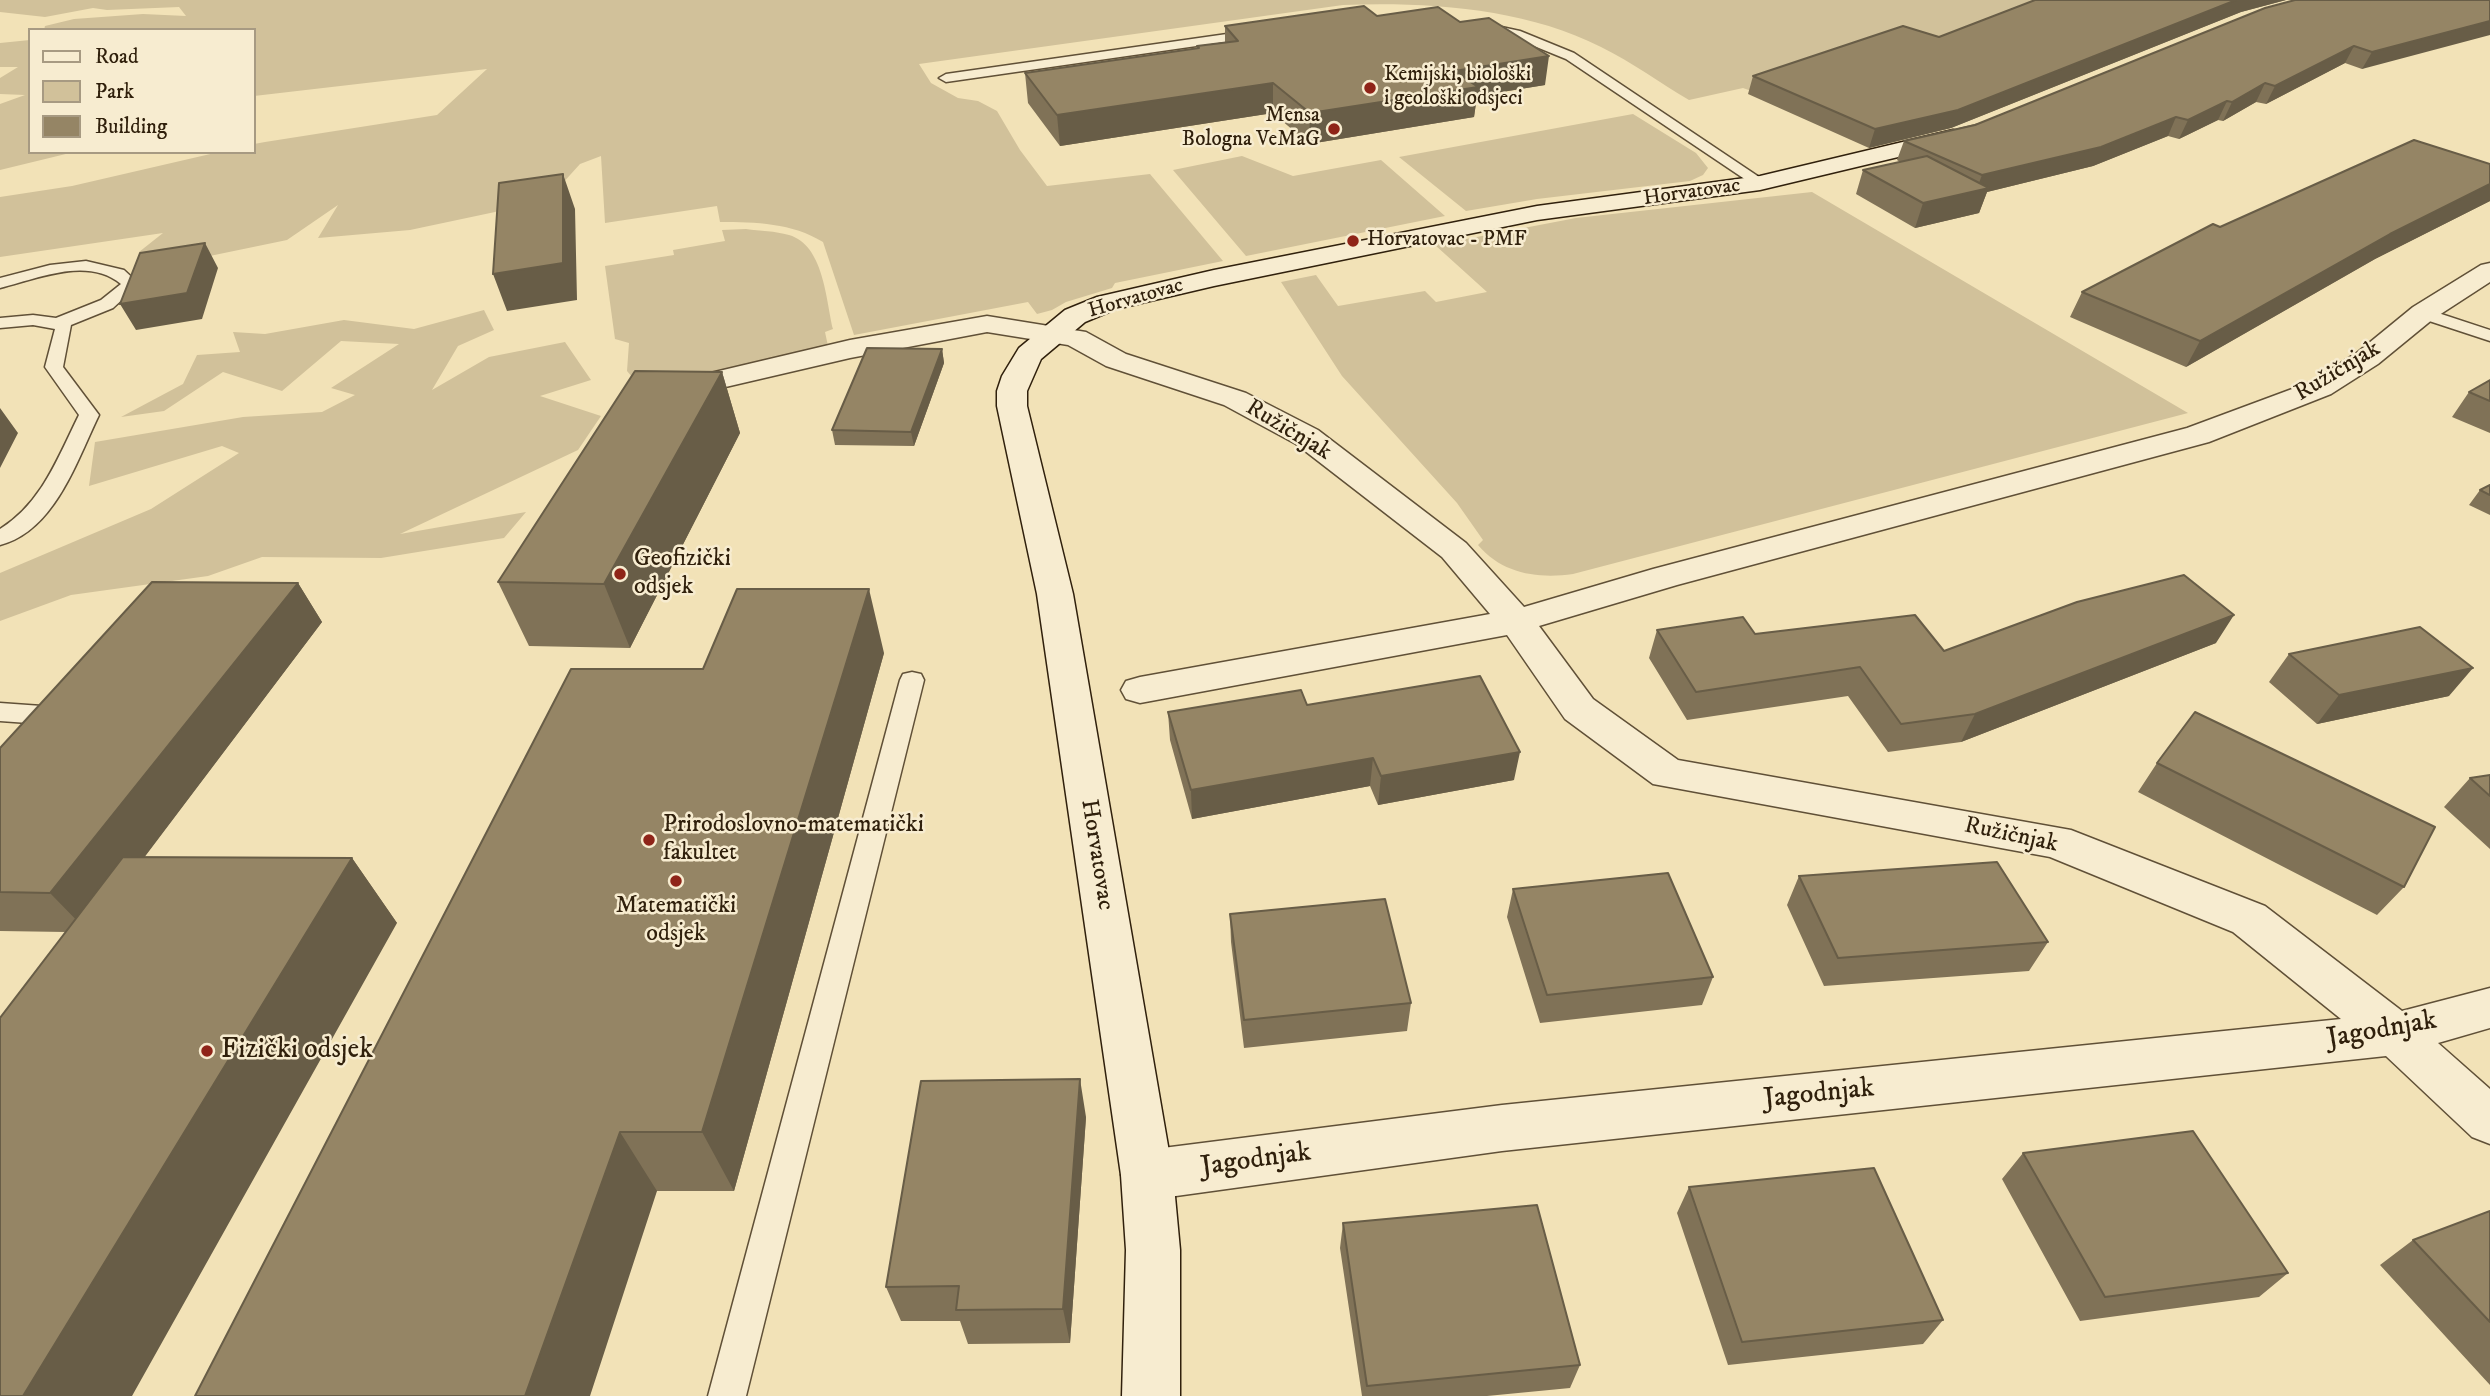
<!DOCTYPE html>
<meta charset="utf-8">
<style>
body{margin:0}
#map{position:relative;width:2490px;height:1396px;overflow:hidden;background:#f2e2b7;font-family:"IM FELL DW Pica",serif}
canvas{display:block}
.legend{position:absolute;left:28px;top:28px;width:228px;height:126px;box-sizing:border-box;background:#f7ecd0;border:2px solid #a79a82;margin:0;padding:9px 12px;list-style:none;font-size:21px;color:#30200c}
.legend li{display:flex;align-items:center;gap:14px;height:35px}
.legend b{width:35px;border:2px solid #a79a82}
</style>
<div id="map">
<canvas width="2490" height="1396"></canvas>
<ul class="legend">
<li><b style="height:9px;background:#f7ecd0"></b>Road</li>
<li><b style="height:19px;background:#d1c19a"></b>Park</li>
<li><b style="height:19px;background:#958565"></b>Building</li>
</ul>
</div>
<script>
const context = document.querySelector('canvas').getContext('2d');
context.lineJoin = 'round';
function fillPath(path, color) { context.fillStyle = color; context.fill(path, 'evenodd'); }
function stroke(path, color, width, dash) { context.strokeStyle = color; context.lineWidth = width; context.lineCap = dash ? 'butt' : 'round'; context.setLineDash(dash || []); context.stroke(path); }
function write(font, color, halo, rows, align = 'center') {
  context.font = font + ' "IM FELL DW Pica",serif'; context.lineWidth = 5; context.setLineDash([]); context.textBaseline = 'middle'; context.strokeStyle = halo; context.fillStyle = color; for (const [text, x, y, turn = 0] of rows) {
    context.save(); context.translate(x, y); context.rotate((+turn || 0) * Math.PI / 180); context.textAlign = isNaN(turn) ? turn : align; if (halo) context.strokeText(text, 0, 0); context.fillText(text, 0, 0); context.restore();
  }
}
fillPath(new Path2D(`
 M 0,0 L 2039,0 L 1788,104 L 1743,88 L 1689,100 C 1660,83 1632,62 1601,47 C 1523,8 1430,2 1343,5 L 919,64 L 931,83 L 958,98 L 978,101 L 997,111 L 1020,150 L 1047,186 L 1150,174 L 1223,261 L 1115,283 L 1112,288 L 1066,302 L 1052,310 L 1037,314 L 1028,302 L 854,335 L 823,242 C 792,223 756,222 720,222 L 717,206 L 605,223 L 601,156 L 580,164 L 561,185 L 495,212 L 410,230 L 318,238 L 338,205 L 287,240 L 142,270 L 139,252 L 163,233 L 0,257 L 0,197 L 72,186 L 219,152 L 254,152 L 254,144 L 265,142 L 437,115 L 487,69 L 254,96 L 254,30 L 44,30 L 45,26 L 74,19 L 143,14 L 186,16 L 179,7 L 107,10 L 93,8 L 45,17 L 0,12 Z
 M 30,40 L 30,152 L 74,152 L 0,170 L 0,104 L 25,95 L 0,94 L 0,78 L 18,67 L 0,67 L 0,43 Z
 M 1633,114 L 1696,153 L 1708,168 L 1703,175 L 1690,181 L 1537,199 L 1466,211 L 1399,157 Z
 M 1242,156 L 1293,176 L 1381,160 L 1445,216 L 1246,256 L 1173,170 Z
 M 1812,192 L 2188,413 L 1573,574 C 1539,579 1502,574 1478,545 L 1483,540 L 1457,503 L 1342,376 L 1281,282 L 1316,275 L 1338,306 L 1425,291 L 1436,302 L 1487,292 L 1435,245 L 1576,218 Z
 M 746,229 C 760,231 775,231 789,235 C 824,245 826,300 833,329 L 825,332 L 828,346 L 642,389 L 627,371 L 629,343 L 615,339 L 605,266 L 674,255 L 673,250 L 725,241 L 722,230 Z
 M 484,310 L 494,330 L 458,346 L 432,390 L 489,357 L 565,342 L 591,380 L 540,396 L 601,416 L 578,450 L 400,534 L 526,512 L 504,538 L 381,558 L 262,557 L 208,576 L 71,595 L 0,621 L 0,573 L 151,509 L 239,453 L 222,446 L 89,486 L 95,442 L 243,417 L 322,412 L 355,395 L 331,388 L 399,344 L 341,341 L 282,391 L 223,372 L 164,411 L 121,417 L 183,384 L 197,355 L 240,352 L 233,332 L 265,334 L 344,320 L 414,329 Z`), '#d1c19a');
const lane = new Path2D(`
 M 1483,23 L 1520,31 L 1574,53 L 1768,183 L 1760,188 L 1755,186 L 1566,59 L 1512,37 L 1479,30 L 1477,27 Z
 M 1255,30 L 1259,31 L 1259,37 L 946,82 L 939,78 L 946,74 Z
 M 86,261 L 124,270 L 139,284 L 113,308 L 71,325 L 63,367 L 99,415 C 77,460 55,531 0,545 L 0,529 C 42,503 58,457 79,415 L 45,367 L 55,329 L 33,325 L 0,328 L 0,318 L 33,315 L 56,318 L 101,300 L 121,284 C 87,256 37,279 0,288 L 0,278 L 50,265 Z
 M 2423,308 L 2490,330 L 2490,341 L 2417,317 L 2414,313 Z
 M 912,672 L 921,674 L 924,680 L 746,1396 L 708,1396 L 900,680 L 903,674 Z
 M 0,703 L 56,707 L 65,710 L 68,716 L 65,722 L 56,725 L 0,721 Z`);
const street = new Path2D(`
 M 2490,263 L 2490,282 L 2433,319 L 2378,364 L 2331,394 L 2209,442 L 1677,585 L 1539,626 L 1593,699 L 1678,760 L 2071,830 L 2265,906 L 2402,1011 L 2490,988 L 2490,1028 L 2438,1043 L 2490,1089 L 2490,1144 L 2472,1137 L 2386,1056 L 1502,1151 L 1147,1200 L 1129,1192 L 1121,1175 L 1129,1158 L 1147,1150 L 1502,1105 L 2341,1019 L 2233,932 L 2050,857 L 1653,784 L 1565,719 L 1507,635 L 1140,703 L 1126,699 L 1121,690 L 1126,681 L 1140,677 L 1490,614 L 1442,557 L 1296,444 L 1224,405 L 1106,366 L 1068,345 L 987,332 L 850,358 L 674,399 L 664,396 L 659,390 L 664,384 L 850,340 L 987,316 L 1086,332 L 1126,354 L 1246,393 L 1318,430 L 1466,543 L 1524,607 L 1653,569 L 2187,428 L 2311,382 L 2358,352 L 2413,307 L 2481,265 Z`);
const secondary = new Path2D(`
 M 1953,130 L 1961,132 L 1964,137 L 1961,142 L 1760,190 L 1537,220 L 1214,286 L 1116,309 L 1085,322 L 1041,359 L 1027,391 L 1027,406 L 1073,594 L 1173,1175 L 1180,1250 L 1180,1396 L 1122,1396 L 1126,1250 L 1121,1175 L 1037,594 L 997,406 L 997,391 L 1002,376 L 1019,348 L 1065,310 L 1097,297 L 1214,270 L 1537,206 L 1760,176 Z`);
stroke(lane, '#605037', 3);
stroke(street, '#605037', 3);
stroke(secondary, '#30200c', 3);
fillPath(lane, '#f7ecd0');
fillPath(street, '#f7ecd0');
fillPath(secondary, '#f7ecd0');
fillPath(new Path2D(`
 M 2035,0 L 2286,0 L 2241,12 L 1951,128 L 1869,148 L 1748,94 L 1753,76 L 1939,37 Z
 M 2490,0 L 2362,69 L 2345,63 L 2266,104 L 2256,102 L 2223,121 L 2218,120 L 2179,139 L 2168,136 L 2093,166 L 1987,192 L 1979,213 L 1915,228 L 1856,194 L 1863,170 L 1900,162 L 1897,160 L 1904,141 Z
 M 1377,16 L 1545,85 L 1477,96 L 1474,117 L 1309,144 L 1273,113 L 1060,146 L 1028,103 L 1025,73 L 1197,49 L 1197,46 L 1225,42 L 1225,26 Z
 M 2490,164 L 2490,201 L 2375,259 L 2186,367 L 2070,317 L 2082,292 L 2220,227 Z
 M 942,349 L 944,363 L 914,446 L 835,445 L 832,430 Z
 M 722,372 L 740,433 L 630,648 L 529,646 L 498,582 Z
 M 2490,380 L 2490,433 L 2452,417 L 2469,392 Z
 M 2490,485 L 2490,515 L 2469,505 L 2480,490 Z
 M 298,583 L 322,622 L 144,857 L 352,858 L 397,923 L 66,932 L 0,931 L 0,748 Z
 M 1657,630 L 1755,634 L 1944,651 L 2216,643 L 1961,742 L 1888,752 L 1848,696 L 1687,720 L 1649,658 Z
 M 884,653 L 734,1191 L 657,1191 L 195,1396 L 703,669 Z
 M 2289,654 L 2449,696 L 2317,724 L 2269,682 Z
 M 1307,705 L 1514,780 L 1378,805 L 1370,786 L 1192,819 L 1170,740 L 1168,712 Z
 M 2157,763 L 2404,887 L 2377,915 L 2138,792 Z
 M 2490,775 L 2490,849 L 2444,807 L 2470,778 Z
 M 1799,876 L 2048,942 L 2029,971 L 1824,986 L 1787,905 Z
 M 1513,889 L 1713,977 L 1702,1005 L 1540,1023 L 1507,917 Z
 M 1230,914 L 1411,1003 L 1407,1031 L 1244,1048 L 1231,942 Z
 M 1086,1117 L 1070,1343 L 968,1344 L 960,1321 L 901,1321 L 886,1287 Z
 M 2023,1153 L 2288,1273 L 2259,1297 L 2080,1321 L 2002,1179 Z
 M 1689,1187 L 1943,1320 L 1923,1344 L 1728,1365 L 1677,1213 Z
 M 2490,1211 L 2490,1385 L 2380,1265 L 2413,1240 Z
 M 1343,1223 L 1580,1365 L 1570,1388 L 1487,1396 L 1362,1396 L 1340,1248 Z`), '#807257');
fillPath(new Path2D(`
 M 2236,0 L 2286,0 L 2241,12 L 1951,128 L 1869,148 L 1875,129 Z
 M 2490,21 L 2490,35 L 2362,69 L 2372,52 Z
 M 2354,46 L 2345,63 L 2266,104 L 2275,86 Z
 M 1549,56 L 1545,85 L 1477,96 L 1474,117 L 1309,144 L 1310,113 L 1454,71 Z
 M 1273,83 L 1273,113 L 1060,146 L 1057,115 Z
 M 2265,83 L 2256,102 L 2223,121 L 2232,102 Z
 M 2227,101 L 2218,120 L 2179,139 L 2188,120 Z
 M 2176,117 L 2168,136 L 2093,166 L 1987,192 L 1979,213 L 1915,228 L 1923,203 L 1976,191 L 1982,175 Z
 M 563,174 L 575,209 L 577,300 L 507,311 L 493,274 Z
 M 2490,184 L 2490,201 L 2375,259 L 2186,367 L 2200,341 L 2390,234 Z
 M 205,243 L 218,268 L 202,319 L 136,330 L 120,304 Z
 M 942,349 L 944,363 L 914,446 L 911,432 Z
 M 722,372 L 740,433 L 630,648 L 604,584 Z
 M 0,408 L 18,433 L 0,468 Z
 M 298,583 L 322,622 L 88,932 L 50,893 Z
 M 869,589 L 884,653 L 734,1191 L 702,1132 Z
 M 2234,615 L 2216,643 L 1961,742 L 1975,714 Z
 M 2473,668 L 2449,696 L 2317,724 L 2339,695 Z
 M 1520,752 L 1514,780 L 1378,805 L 1381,776 Z
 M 1373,758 L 1370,786 L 1192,819 L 1191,790 Z
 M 352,858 L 397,923 L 132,1396 L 23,1396 Z
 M 1080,1079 L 1086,1117 L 1070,1343 L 1063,1309 Z
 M 620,1132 L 657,1191 L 590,1396 L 525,1396 Z`), '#685d47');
const building = new Path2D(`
 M 2035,0 L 2236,0 L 1958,110 L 1875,129 L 1753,76 L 1903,26 L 1939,37 Z
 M 2295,0 L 2490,0 L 2490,21 L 2372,52 L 2354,46 L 2275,86 L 2265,83 L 2232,102 L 2227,101 L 2188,120 L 2176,117 L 2101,147 L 1982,175 L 1904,141 L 1975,125 L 2265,8 Z
 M 1364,6 L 1377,16 L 1438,7 L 1460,22 L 1489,18 L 1549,56 L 1454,71 L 1478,87 L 1310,113 L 1273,83 L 1057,115 L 1025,73 L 1199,48 L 1197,46 L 1238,41 L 1225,26 Z
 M 2414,140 L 2490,164 L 2490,184 L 2390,234 L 2200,341 L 2082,292 L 2213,224 L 2220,227 Z
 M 1927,156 L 1989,188 L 1923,203 L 1863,170 Z
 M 563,174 L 563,263 L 493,274 L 499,183 Z
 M 205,243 L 187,293 L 120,304 L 140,253 Z
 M 867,348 L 942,349 L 911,432 L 832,430 Z
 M 635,371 L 722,372 L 604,584 L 498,582 Z
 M 2490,380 L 2490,401 L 2469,392 Z
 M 2490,485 L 2490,495 L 2480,490 Z
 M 2184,575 L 2234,615 L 1975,714 L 1901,724 L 1860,667 L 1696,692 L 1657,630 L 1743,617 L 1755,634 L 1915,615 L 1944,651 L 2077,602 Z
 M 152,582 L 298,583 L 50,893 L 0,892 L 0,748 Z
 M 737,589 L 869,589 L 702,1132 L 620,1132 L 525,1396 L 195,1396 L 571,669 L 703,669 Z
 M 2420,627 L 2473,668 L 2339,695 L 2289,654 Z
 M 1480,676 L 1520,752 L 1381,776 L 1373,758 L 1191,790 L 1168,712 L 1301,690 L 1307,705 Z
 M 2195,712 L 2435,827 L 2404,887 L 2157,763 Z
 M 2490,775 L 2490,796 L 2470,778 Z
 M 123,857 L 352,858 L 23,1396 L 0,1396 L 0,1018 Z
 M 1997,862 L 2048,942 L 1838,958 L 1799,876 Z
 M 1668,873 L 1713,977 L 1547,995 L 1513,889 Z
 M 1385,899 L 1411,1003 L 1244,1020 L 1230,914 Z
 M 1080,1079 L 1063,1309 L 956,1310 L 959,1286 L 886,1287 L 921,1081 Z
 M 2193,1131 L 2288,1273 L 2105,1297 L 2023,1153 Z
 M 1874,1168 L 1943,1320 L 1742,1342 L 1689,1187 Z
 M 1537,1205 L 1580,1365 L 1367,1386 L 1343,1223 Z
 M 2490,1211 L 2490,1322 L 2413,1240 Z`);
fillPath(building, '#958565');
stroke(building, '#685d47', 2);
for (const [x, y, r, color] of [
 [1370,88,7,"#8f2418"],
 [1334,129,7,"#8f2418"],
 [1353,241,7,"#8f2418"],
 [620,574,7,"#8f2418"],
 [649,840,7,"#8f2418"],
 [676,881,7,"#8f2418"],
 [207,1051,7,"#8f2418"]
]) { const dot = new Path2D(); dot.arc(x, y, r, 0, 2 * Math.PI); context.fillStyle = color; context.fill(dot); stroke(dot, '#f7ecd0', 2.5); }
write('21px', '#30200c', '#f7ecd0', [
 ["Kemijski, biološki",1384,76],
 ["i geološki odsjeci",1384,100],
 ["Mensa",1320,117,"right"],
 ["Bologna VeMaG",1320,141,"right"],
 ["Horvatovac - PMF",1367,241]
], 'left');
write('21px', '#30200c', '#f7ecd0', [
 ["Horvatovac",1692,193,-8],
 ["Horvatovac",1136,299,-16]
]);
write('24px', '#30200c', '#f7ecd0', [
 ["Ružičnjak",2338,372,-31],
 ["Ružičnjak",1288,431,31],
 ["Ružičnjak",2011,836,12],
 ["Horvatovac",1096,855,81]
]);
write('24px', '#30200c', '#f7ecd0', [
 ["Geofizički",634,560],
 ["odsjek",634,588],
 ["Prirodoslovno-matematički",663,826],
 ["fakultet",663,854],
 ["Matematički",676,907,"center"],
 ["odsjek",676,935,"center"]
], 'left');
write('28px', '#30200c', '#f7ecd0', [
 ["Jagodnjak",2382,1031,-10],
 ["Jagodnjak",1819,1095,-6],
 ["Jagodnjak",1256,1161,-8]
]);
write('28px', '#30200c', '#f7ecd0', [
 ["Fizički odsjek",221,1051]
], 'left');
</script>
